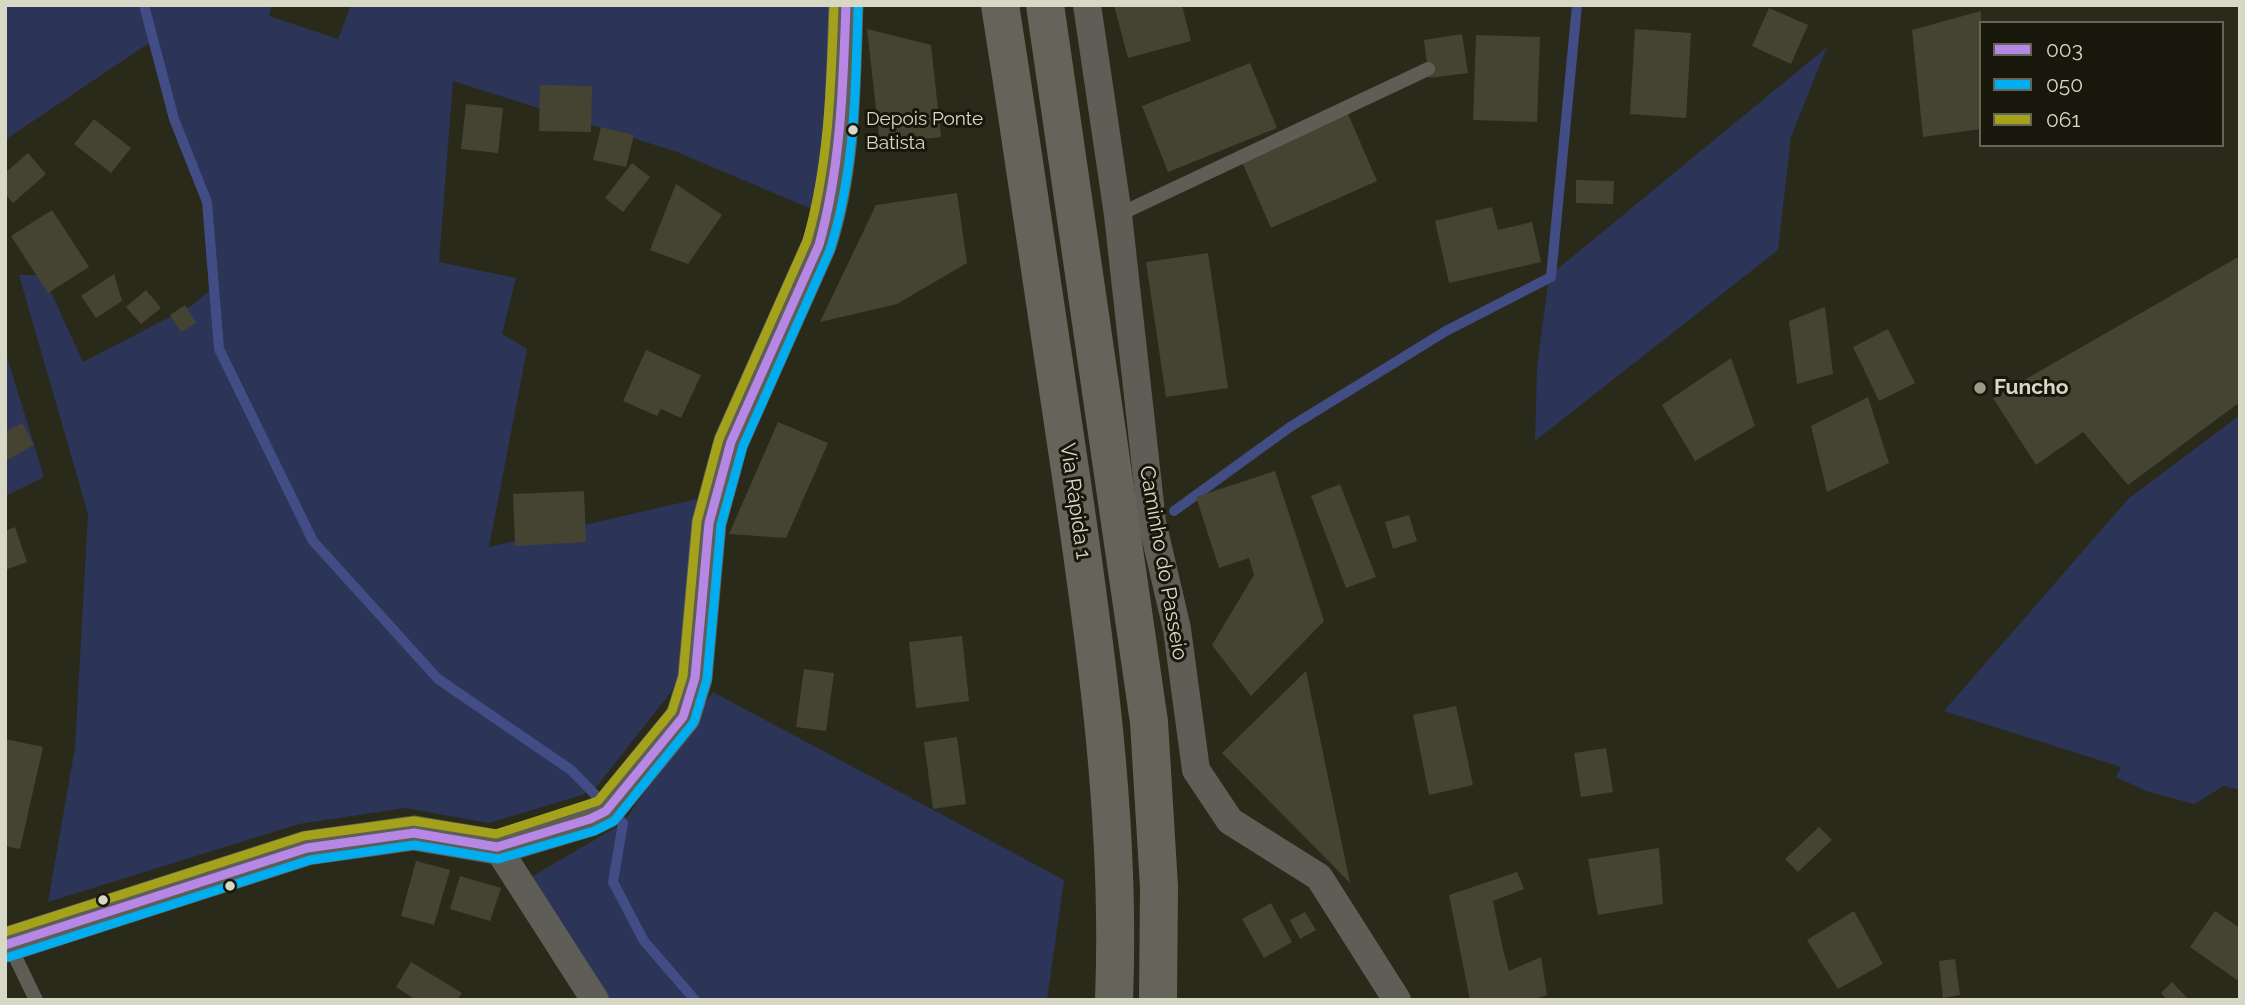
<!DOCTYPE html>
<meta charset="utf-8">
<style>
body{margin:0}
#map{position:relative;width:2245px;height:1005px;overflow:hidden;background:#2a2a1a;font-family:Raleway,sans-serif}
canvas{display:block}
.frame{position:absolute;inset:0;border:7px solid #d8d8c7;pointer-events:none}
.legend{position:absolute;left:1979px;top:21px;width:245px;height:126px;box-sizing:border-box;background:#18170b;border:2px solid #656456;margin:0;padding:9px 12px;list-style:none;font-size:21px;color:#d8d8c7}
.legend li{display:flex;align-items:center;gap:14px;height:35px}
.legend b{width:35px;border:2px solid #656456}
</style>
<div id="map">
<canvas width="2245" height="1005"></canvas>
<div class="frame"></div>
<ul class="legend">
<li><b style="height:9px;background:#b787e6"></b>003</li>
<li><b style="height:9px;background:#00aeef"></b>050</li>
<li><b style="height:9px;background:#a4a21a"></b>061</li>
</ul>
</div>
<script>
const context = document.querySelector('canvas').getContext('2d');
context.lineJoin = 'round';
function fillPath(path, color) { context.fillStyle = color; context.fill(path, 'evenodd'); }
function stroke(path, color, width, dash) { context.strokeStyle = color; context.lineWidth = width; context.lineCap = dash ? 'butt' : 'round'; context.setLineDash(dash || []); context.stroke(path); }
function write(font, color, halo, rows, align = 'center') {
  context.font = font + ' Raleway,sans-serif'; context.lineWidth = 6; context.setLineDash([]); context.textBaseline = 'middle'; context.strokeStyle = halo; context.fillStyle = color; for (const [text, x, y, turn = 0] of rows) {
    context.save(); context.translate(x, y); context.rotate((+turn || 0) * Math.PI / 180); context.textAlign = isNaN(turn) ? turn : align; if (halo) context.strokeText(text, 0, 0); context.fillText(text, 0, 0); context.restore();
  }
}
fillPath(new Path2D(`
 M 5,5 L 272,5 L 269,16 L 338,39 L 351,5 L 846,5 L 828,216 L 677,152 L 453,81 L 439,262 L 516,278 L 502,334 L 527,349 L 489,547 L 701,498 L 687,653 L 671,692 L 597,786 L 582,795 L 489,823 L 405,808 L 299,824 L 48,902 L 75,747 L 88,514 L 19,275 L 43,275 L 83,362 L 191,306 L 209,291 L 216,291 L 207,202 L 174,119 L 152,41 L 5,140 Z
 M 1827,47 L 1791,137 L 1778,250 L 1535,441 L 1537,367 L 1549,276 Z
 M 5,350 L 44,477 L 5,496 Z
 M 2240,415 L 2240,790 L 2224,786 L 2194,804 L 2146,791 L 2116,777 L 2121,767 L 1944,711 L 2128,499 Z
 M 713,692 L 1064,880 L 1047,1000 L 595,1000 L 521,883 L 623,823 Z`), '#2c3457');
stroke(new Path2D(`
 M 144,5 L 174,119 L 207,202 L 219,349 L 313,541 L 438,679 L 571,770 L 623,823 L 613,882 L 644,941 L 695,1000
 M 1174,511 L 1290,427 L 1446,331 L 1551,277 L 1577,5`), '#414d84', 10);
fillPath(new Path2D(`
 M 1114,5 L 1182,5 L 1191,41 L 1128,58 Z
 M 1769,8 L 1808,25 L 1791,64 L 1752,46 Z
 M 1981,11 L 1981,129 L 1923,137 L 1912,30 Z
 M 867,29 L 931,45 L 941,137 L 880,144 Z
 M 1635,29 L 1691,33 L 1686,118 L 1630,114 Z
 M 1462,34 L 1468,73 L 1429,78 L 1424,40 Z
 M 1476,35 L 1540,37 L 1537,122 L 1473,120 Z
 M 1250,63 L 1277,128 L 1168,172 L 1142,106 Z
 M 540,85 L 592,86 L 591,132 L 539,131 Z
 M 466,104 L 503,108 L 498,153 L 461,149 Z
 M 1348,114 L 1377,181 L 1271,228 L 1242,162 Z
 M 94,119 L 131,148 L 111,173 L 74,144 Z
 M 601,127 L 634,135 L 626,167 L 593,160 Z
 M 28,153 L 46,174 L 13,203 L 5,194 L 5,173 Z
 M 632,163 L 650,177 L 623,212 L 605,198 Z
 M 1576,180 L 1614,181 L 1613,204 L 1576,203 Z
 M 676,184 L 722,215 L 688,264 L 650,250 Z
 M 957,193 L 967,263 L 897,304 L 820,322 L 876,205 Z
 M 1492,207 L 1498,230 L 1532,222 L 1541,262 L 1449,283 L 1435,221 Z
 M 52,210 L 89,267 L 48,293 L 11,236 Z
 M 1208,253 L 1228,388 L 1166,397 L 1146,262 Z
 M 2240,256 L 2240,402 L 2128,485 L 2083,432 L 2036,465 L 1993,398 Z
 M 114,274 L 122,301 L 96,318 L 81,296 Z
 M 146,290 L 161,308 L 141,324 L 126,307 Z
 M 185,305 L 196,323 L 181,332 L 170,315 Z
 M 1825,307 L 1833,374 L 1797,384 L 1789,321 Z
 M 1888,329 L 1915,383 L 1879,401 L 1853,347 Z
 M 646,350 L 701,375 L 681,418 L 661,409 L 657,416 L 623,401 Z
 M 1731,358 L 1755,426 L 1695,461 L 1662,405 Z
 M 1868,397 L 1889,463 L 1827,492 L 1811,426 Z
 M 778,422 L 828,443 L 786,538 L 729,534 Z
 M 22,423 L 34,445 L 7,460 L 5,432 Z
 M 1275,471 L 1324,621 L 1251,696 L 1212,645 L 1254,575 L 1249,558 L 1219,568 L 1196,497 Z
 M 1340,484 L 1376,577 L 1346,588 L 1311,496 Z
 M 584,491 L 586,542 L 515,546 L 513,494 Z
 M 1409,515 L 1417,541 L 1393,549 L 1385,522 Z
 M 15,527 L 27,562 L 5,570 L 5,531 Z
 M 962,636 L 969,701 L 916,708 L 909,642 Z
 M 804,669 L 834,673 L 826,731 L 796,727 Z
 M 1306,671 L 1350,883 L 1222,753 Z
 M 1456,706 L 1473,785 L 1429,795 L 1413,715 Z
 M 957,737 L 966,804 L 933,809 L 924,742 Z
 M 5,739 L 43,747 L 20,849 L 5,846 Z
 M 1606,748 L 1613,792 L 1581,797 L 1574,753 Z
 M 1819,827 L 1832,840 L 1798,872 L 1785,859 Z
 M 1659,848 L 1663,904 L 1598,915 L 1588,859 Z
 M 416,861 L 450,870 L 434,925 L 401,916 Z
 M 1517,872 L 1524,889 L 1493,901 L 1503,950 L 1509,971 L 1541,957 L 1547,995 L 1532,1000 L 1470,1000 L 1449,895 Z
 M 460,876 L 501,888 L 490,921 L 450,909 Z
 M 1271,903 L 1292,942 L 1264,958 L 1242,919 Z
 M 1854,911 L 1883,964 L 1838,989 L 1807,940 Z
 M 2215,911 L 2240,928 L 2240,975 L 2237,980 L 2190,947 Z
 M 1305,912 L 1316,930 L 1300,939 L 1290,920 Z
 M 1955,959 L 1960,995 L 1943,998 L 1939,961 Z
 M 411,962 L 462,993 L 457,1000 L 416,1000 L 396,987 Z
 M 2172,982 L 2189,1000 L 2167,1000 L 2161,993 Z`), '#454432');
stroke(new Path2D(`
 M 1118,215 L 1428,69
 M 9,944 L 36,1000`), '#5e5e57', 14);
stroke(new Path2D(`
 M 1087,5 L 1118,215 L 1152,522 L 1177,629 L 1196,770 L 1230,821 L 1319,877 L 1397,1000
 M 497,847 L 595,1000`), '#5e5e57', 28);
stroke(new Path2D(`
 M 5,945 L 307,848 L 414,833 L 497,847 L 590,819 L 606,811 L 683,717 L 695,678 L 709,523 L 731,442 L 819,245 C 844,169 843,85 846,5`), '#5e5e57', 35);
stroke(new Path2D(`
 M 1000,5 C 1025,164 1049,323 1072,483 C 1097,655 1121,825 1114,1000
 M 1045,5 L 1149,722 L 1159,887 L 1158,1000`), '#64645a', 38);
stroke(new Path2D(`
 M 5,945 L 307,848 L 414,833 L 497,847 L 590,819 L 606,811 L 683,717 L 695,678 L 709,523 L 731,442 L 819,245 C 841,166 843,87 846,5`), '#b787e6', 9);
stroke(new Path2D(`
 M 9,957 L 310,860 L 414,845 L 498,859 L 594,831 L 614,821 L 694,722 L 707,679 L 721,525 L 743,446 L 830,250 C 855,171 856,88 858,5`), '#00aeef', 9);
stroke(new Path2D(`
 M 5,932 L 304,836 L 414,821 L 496,834 L 598,801 L 672,711 L 683,676 L 697,521 L 719,439 L 807,241 C 829,164 831,85 834,5`), '#a4a21a', 9);
for (const [x, y, r, color] of [
 [853,130,6,"#d8d8c7"],
 [1980,388,7,"#9b9b8a"],
 [230,886,6,"#d8d8c7"],
 [103,900,6,"#d8d8c7"]
]) { const dot = new Path2D(); dot.arc(x, y, r, 0, 2 * Math.PI); context.fillStyle = color; context.fill(dot); stroke(dot, '#18170b', 2.5); }
write('19px', '#d8d8c7', '#18170b', [
 ["Depois Ponte",866,119],
 ["Batista",866,143]
], 'left');
write('bold 21px', '#d8d8c7', '#18170b', [
 ["Funcho",1994,388]
], 'left');
write('21px', '#d8d8c7', '#18170b', [
 ["Via Rápida 1",1075,501,82],
 ["Caminho do Passeio",1163,563,80]
]);
</script>
